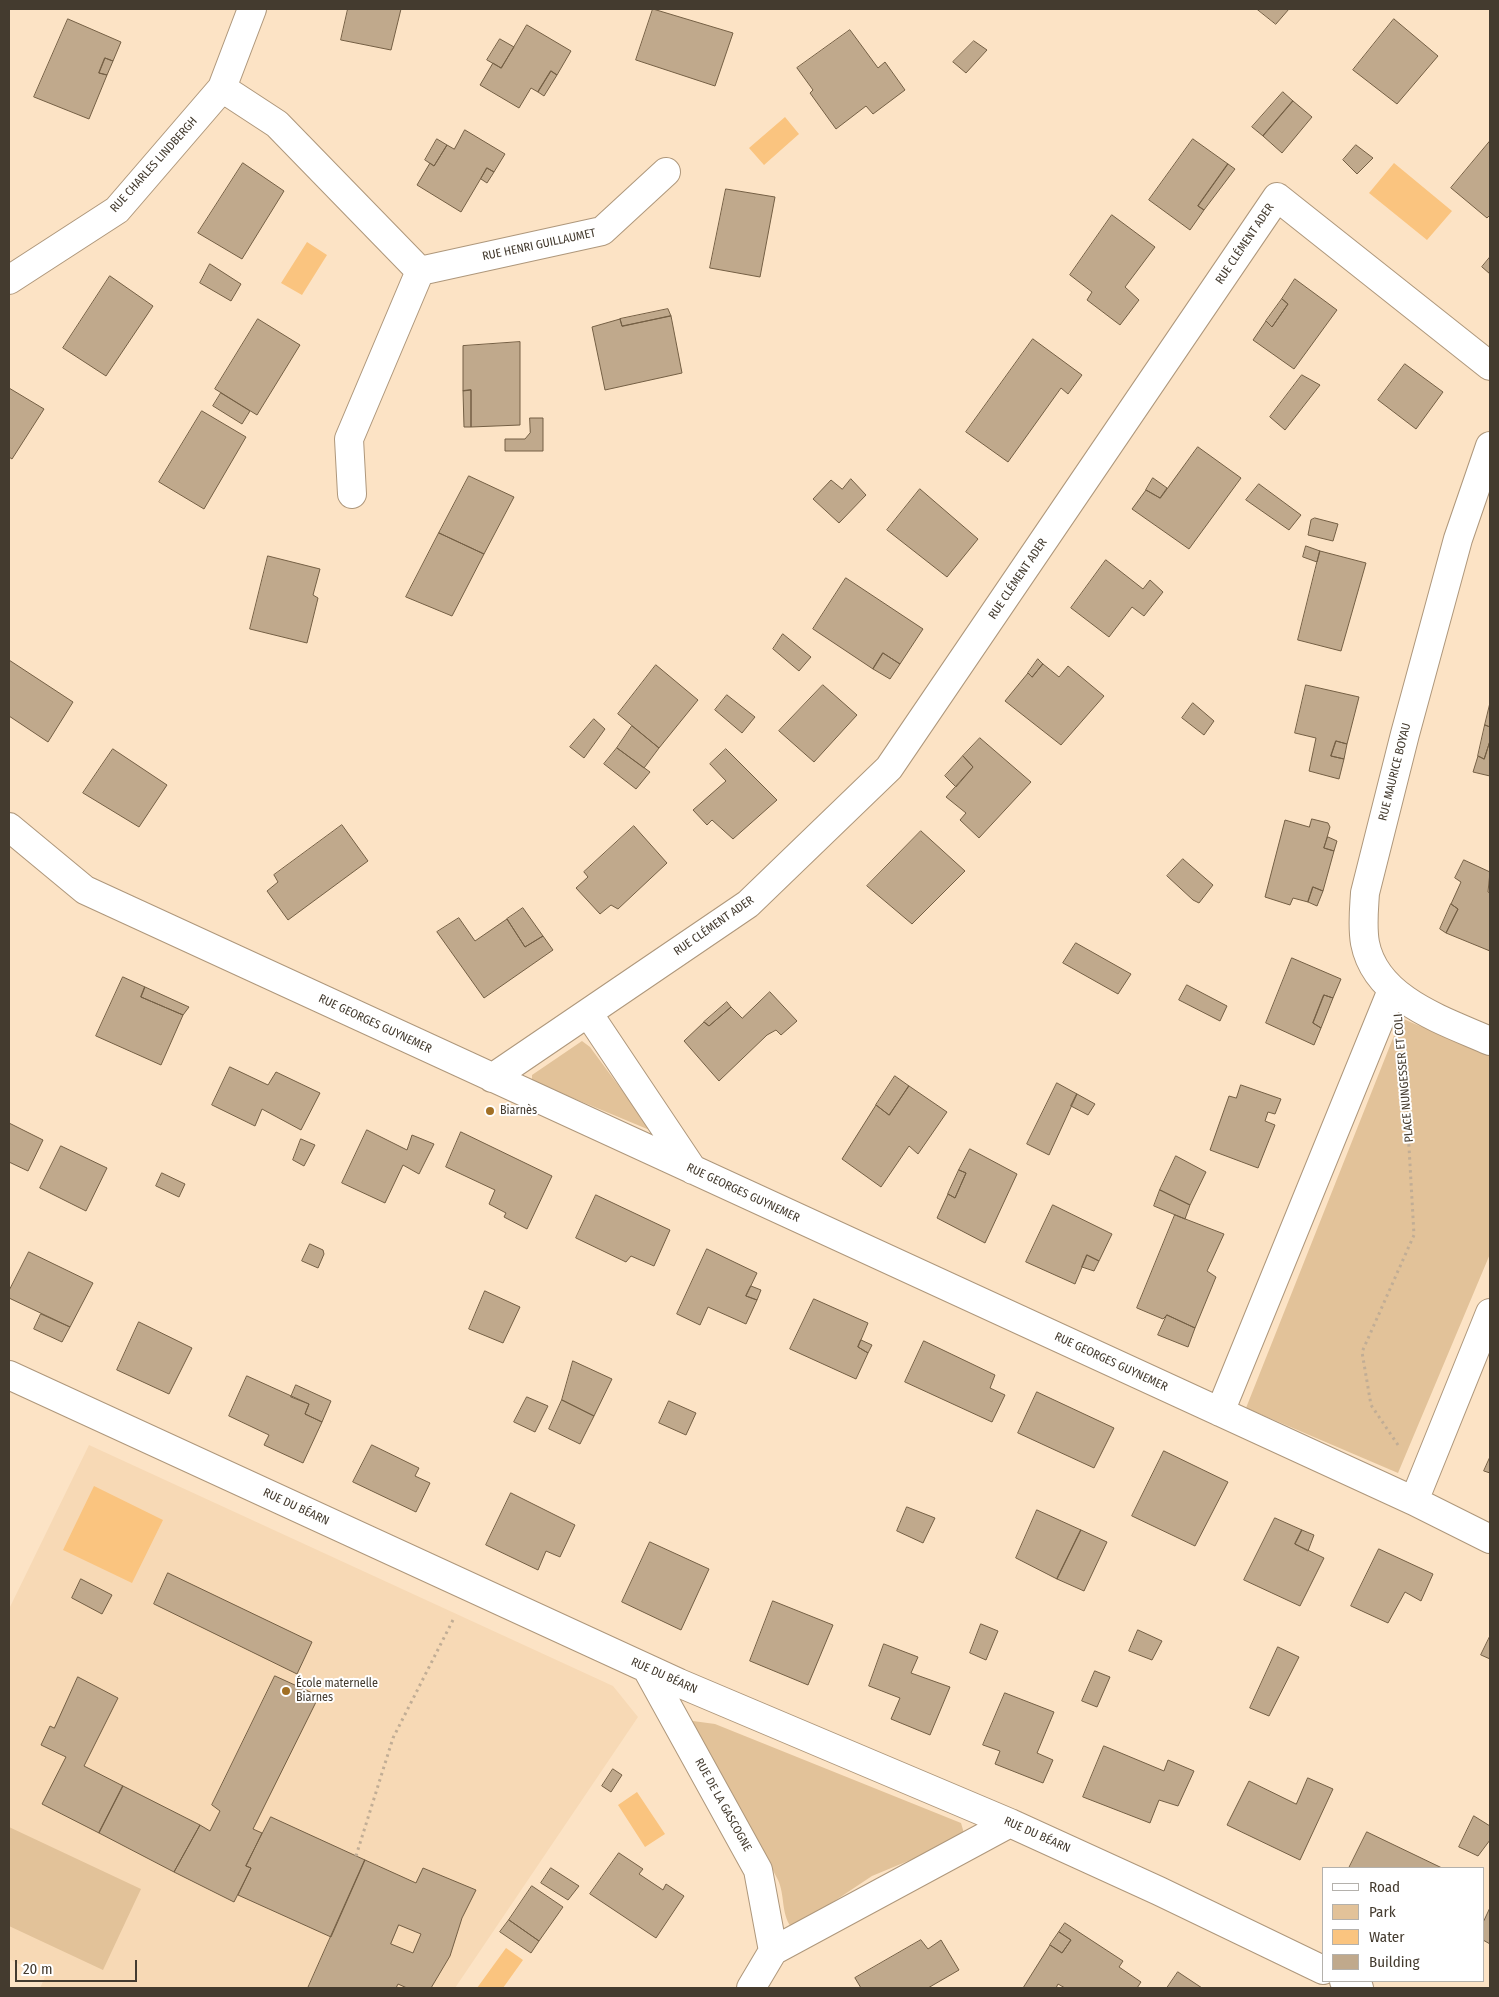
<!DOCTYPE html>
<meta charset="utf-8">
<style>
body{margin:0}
#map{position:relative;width:1499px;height:1997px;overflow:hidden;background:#fce3c5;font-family:"Fira Sans Condensed",sans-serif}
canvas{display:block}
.frame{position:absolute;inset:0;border:10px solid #443b2f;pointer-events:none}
.legend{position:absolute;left:1322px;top:1867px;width:162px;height:115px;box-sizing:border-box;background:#fff;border:1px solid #b4b1ac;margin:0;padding:6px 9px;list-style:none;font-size:15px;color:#443b2f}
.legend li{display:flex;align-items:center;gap:10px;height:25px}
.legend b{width:25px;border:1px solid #b4b1ac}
.scale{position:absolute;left:15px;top:1960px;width:122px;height:22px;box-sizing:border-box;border:2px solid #443b2f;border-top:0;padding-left:6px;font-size:15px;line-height:18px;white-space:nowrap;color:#443b2f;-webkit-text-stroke:4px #fff;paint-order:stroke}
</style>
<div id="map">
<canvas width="1499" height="1997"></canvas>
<div class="frame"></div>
<ul class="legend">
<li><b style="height:6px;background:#fff"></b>Road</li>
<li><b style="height:14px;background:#e2c299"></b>Park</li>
<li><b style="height:14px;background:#fac47f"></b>Water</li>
<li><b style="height:14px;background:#c0a98c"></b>Building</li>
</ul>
<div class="scale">20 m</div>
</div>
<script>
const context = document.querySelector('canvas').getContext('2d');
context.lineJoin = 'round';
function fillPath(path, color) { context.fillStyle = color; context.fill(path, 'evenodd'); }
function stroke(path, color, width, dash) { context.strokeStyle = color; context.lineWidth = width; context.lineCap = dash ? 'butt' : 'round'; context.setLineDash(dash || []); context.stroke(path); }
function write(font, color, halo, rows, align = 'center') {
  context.font = font + ' "Fira Sans Condensed",sans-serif'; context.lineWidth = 4; context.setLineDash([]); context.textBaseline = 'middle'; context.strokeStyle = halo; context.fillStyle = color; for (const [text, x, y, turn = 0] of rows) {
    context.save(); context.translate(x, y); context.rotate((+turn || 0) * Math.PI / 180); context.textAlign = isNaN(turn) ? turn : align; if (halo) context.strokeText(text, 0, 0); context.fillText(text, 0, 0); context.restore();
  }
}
fillPath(new Path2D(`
 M 89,1445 L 613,1686 L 638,1717 L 455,1988 L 40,1988 L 45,1977 L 9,1959 L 9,1609 Z`), '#f7d9b5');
fillPath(new Path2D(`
 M 1401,1018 L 1490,1056 L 1490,1254 L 1398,1473 L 1246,1408 Z
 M 582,1041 L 590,1047 L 652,1131 L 532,1081 L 532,1075 Z
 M 693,1721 L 715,1724 L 961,1823 L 966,1840 L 932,1851 L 872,1876 L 797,1926 L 791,1927 C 781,1913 785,1895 778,1880 C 752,1828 721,1779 691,1730 Z
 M 9,1827 L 141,1889 L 103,1970 L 9,1926 Z`), '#e2c299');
fillPath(new Path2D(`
 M 785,117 L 799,134 L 764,165 L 749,148 Z
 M 1394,163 L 1452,211 L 1427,240 L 1369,193 Z
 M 307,242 L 327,255 L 302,295 L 281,283 Z
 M 94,1486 L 163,1520 L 132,1583 L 63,1550 Z
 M 637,1792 L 665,1834 L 645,1847 L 618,1805 Z
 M 506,1948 L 523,1960 L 503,1988 L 477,1988 Z`), '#fac47f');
const building = new Path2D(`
 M 348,9 L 401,9 L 391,50 L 341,40 Z
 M 653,9 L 733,33 L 715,86 L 636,60 Z
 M 1257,9 L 1289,9 L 1276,24 Z
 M 68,19 L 121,42 L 113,61 L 105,58 L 99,73 L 107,75 L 89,119 L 34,97 Z
 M 1394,19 L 1438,56 L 1397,104 L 1353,70 Z
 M 527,25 L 571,51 L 557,75 L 551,71 L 538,92 L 531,88 L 519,108 L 480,85 L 493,63 L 501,68 Z
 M 850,30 L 878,68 L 885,62 L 905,90 L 873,114 L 866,106 L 836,129 L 810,93 L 813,90 L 797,68 Z
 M 500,39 L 514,47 L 501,68 L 487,60 Z
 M 974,41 L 987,50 L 966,73 L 953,62 Z
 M 105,58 L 113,61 L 107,75 L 99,73 Z
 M 551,71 L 557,75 L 544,96 L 538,92 Z
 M 1283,92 L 1293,101 L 1263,136 L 1252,127 Z
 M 1293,101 L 1312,117 L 1282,153 L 1263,136 Z
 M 465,130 L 505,154 L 494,172 L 487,168 L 461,212 L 417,185 L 430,163 L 434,166 L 447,145 L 454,149 Z
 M 437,139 L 447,145 L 434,166 L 425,160 Z
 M 1193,139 L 1228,164 L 1198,206 L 1204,210 L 1190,230 L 1149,200 Z
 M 1490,141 L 1490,215 L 1487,218 L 1451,188 Z
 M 1356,145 L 1373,158 L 1357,174 L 1343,160 Z
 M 243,163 L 284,191 L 242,259 L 198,233 Z
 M 1228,164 L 1235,169 L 1204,210 L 1198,206 Z
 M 487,168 L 494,172 L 487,183 L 481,179 Z
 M 726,189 L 775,197 L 760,277 L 710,268 Z
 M 1112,215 L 1155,247 L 1125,287 L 1139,300 L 1120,325 L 1087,300 L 1092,292 L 1070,275 Z
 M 1490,257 L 1490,274 L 1482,267 Z
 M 210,264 L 241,284 L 231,301 L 200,283 Z
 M 110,276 L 153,306 L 106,376 L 63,348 Z
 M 1295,279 L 1337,310 L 1294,369 L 1253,340 L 1266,321 L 1272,327 L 1288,304 L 1282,299 Z
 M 1282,299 L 1288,304 L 1272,327 L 1266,321 Z
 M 668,309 L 671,316 L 622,326 L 620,319 Z
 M 671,316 L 682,373 L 605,390 L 592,327 L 620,319 L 622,326 Z
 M 258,319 L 300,345 L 257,415 L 215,389 Z
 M 1033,339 L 1082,375 L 1068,394 L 1061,388 L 1008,462 L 966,432 Z
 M 520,342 L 520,425 L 471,427 L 471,390 L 463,391 L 463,346 Z
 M 1405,364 L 1443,392 L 1416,429 L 1378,400 Z
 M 1302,375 L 1320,385 L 1285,430 L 1270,417 Z
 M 9,388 L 44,409 L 12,459 L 9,457 Z
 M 471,390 L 471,427 L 464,427 L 463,391 Z
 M 221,393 L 250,411 L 242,424 L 213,406 Z
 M 202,411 L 246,437 L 204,509 L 159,482 Z
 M 530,418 L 543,418 L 543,451 L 505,451 L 505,439 L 525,439 L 530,433 Z
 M 1198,447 L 1241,478 L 1189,549 L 1132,509 L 1146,490 L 1160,498 Z
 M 469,476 L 514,497 L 484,554 L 439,533 Z
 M 1153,478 L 1167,488 L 1160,498 L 1146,490 Z
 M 851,479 L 866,495 L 839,523 L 813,499 L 831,480 L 842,489 Z
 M 1259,484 L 1301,515 L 1289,530 L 1246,500 Z
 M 920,489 L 978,539 L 947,577 L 887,530 Z
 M 1315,518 L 1338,524 L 1333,541 L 1308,535 L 1311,520 Z
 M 439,533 L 484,554 L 452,616 L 406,597 Z
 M 1306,546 L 1320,551 L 1317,562 L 1303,557 Z
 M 1320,551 L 1366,563 L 1341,651 L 1298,640 Z
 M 268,556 L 320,569 L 313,595 L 318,598 L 307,643 L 250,629 Z
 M 1106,560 L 1143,589 L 1150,580 L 1163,592 L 1144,616 L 1132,607 L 1109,637 L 1071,608 Z
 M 846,578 L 923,629 L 900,664 L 883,653 L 873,669 L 813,629 Z
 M 783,634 L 811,657 L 799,671 L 773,649 Z
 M 883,653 L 900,664 L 890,679 L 873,669 Z
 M 1038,659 L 1043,664 L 1032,677 L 1028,673 Z
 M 9,660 L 73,702 L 48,742 L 9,716 Z
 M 1043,664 L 1059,677 L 1068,666 L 1104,696 L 1061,745 L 1005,701 L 1028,673 L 1032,677 Z
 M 656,665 L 698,700 L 659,748 L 618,714 Z
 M 823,685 L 857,715 L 814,762 L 779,731 Z
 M 1306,685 L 1359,697 L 1347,744 L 1336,741 L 1331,756 L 1344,759 L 1339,779 L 1309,771 L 1316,738 L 1295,733 Z
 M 727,695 L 755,717 L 742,733 L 715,710 Z
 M 1193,703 L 1214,721 L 1204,735 L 1182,718 Z
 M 1490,703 L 1490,727 L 1485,725 Z
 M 594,719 L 605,729 L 584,758 L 570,747 Z
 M 1485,725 L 1490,727 L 1490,741 L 1484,759 L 1478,756 Z
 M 632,726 L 659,748 L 644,768 L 617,748 Z
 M 980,738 L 1031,782 L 979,838 L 960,820 L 966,813 L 946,797 L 973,767 L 963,756 Z
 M 1336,741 L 1347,744 L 1344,759 L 1331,756 Z
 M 1490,741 L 1490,776 L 1473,772 L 1478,756 L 1484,759 Z
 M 617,748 L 650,772 L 636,789 L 604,764 Z
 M 113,749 L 167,785 L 139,827 L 83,793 Z
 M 726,749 L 777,800 L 733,839 L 712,820 L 707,825 L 693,810 L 726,781 L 710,764 Z
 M 963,756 L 973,767 L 956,787 L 945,776 Z
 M 1312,819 L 1328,823 L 1330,827 L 1324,848 L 1334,851 L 1323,891 L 1313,887 L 1308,902 L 1293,898 L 1290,905 L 1265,897 L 1285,820 L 1309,827 Z
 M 342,825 L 368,861 L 288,920 L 267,891 L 278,882 L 274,875 Z
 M 634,826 L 667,863 L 618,909 L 611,905 L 600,914 L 576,888 L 588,877 L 584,872 Z
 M 921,831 L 965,871 L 912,924 L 867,886 Z
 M 1328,837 L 1337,841 L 1334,851 L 1324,848 Z
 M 1183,859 L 1213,885 L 1199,903 L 1193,900 L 1167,876 Z
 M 1464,860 L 1490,872 L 1488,892 L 1490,893 L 1490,951 L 1446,933 L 1458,909 L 1451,904 L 1461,882 L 1455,878 Z
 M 1313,887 L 1323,891 L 1317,906 L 1308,902 Z
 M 1451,904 L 1458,909 L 1446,933 L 1440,929 Z
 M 523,908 L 543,936 L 525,947 L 507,919 Z
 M 459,918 L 475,941 L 507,919 L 525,947 L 543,936 L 553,950 L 484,998 L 437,932 Z
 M 1076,943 L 1131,974 L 1118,994 L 1063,963 Z
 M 1292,958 L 1341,979 L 1333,998 L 1324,995 L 1313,1023 L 1321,1028 L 1314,1045 L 1266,1023 Z
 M 123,977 L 145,987 L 141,997 L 183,1015 L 161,1065 L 96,1036 Z
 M 1187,985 L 1227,1006 L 1220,1021 L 1179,1000 Z
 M 145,987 L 189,1007 L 183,1015 L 141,997 Z
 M 770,992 L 797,1021 L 781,1035 L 776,1030 L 767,1035 L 719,1081 L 684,1041 L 704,1022 L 709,1026 L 731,1007 L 742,1018 Z
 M 1324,995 L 1333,998 L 1321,1028 L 1313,1023 Z
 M 727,1002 L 731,1007 L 709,1026 L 704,1022 Z
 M 230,1067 L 268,1085 L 276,1072 L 320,1093 L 301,1130 L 262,1109 L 255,1126 L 212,1105 Z
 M 895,1076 L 909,1086 L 889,1115 L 876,1105 Z
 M 1057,1083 L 1077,1094 L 1049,1155 L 1027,1144 Z
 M 1241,1085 L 1281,1099 L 1275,1114 L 1268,1112 L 1265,1121 L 1275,1125 L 1258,1168 L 1210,1150 L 1229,1096 L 1236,1098 Z
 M 909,1086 L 947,1112 L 918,1154 L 909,1146 L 881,1187 L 842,1159 L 876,1105 L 889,1115 Z
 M 1077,1094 L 1095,1104 L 1088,1115 L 1071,1106 Z
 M 9,1123 L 43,1140 L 28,1171 L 9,1162 Z
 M 367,1130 L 407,1150 L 412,1135 L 434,1144 L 419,1174 L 403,1165 L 385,1203 L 342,1183 Z
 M 461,1132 L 552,1176 L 527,1229 L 504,1217 L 506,1213 L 489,1204 L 495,1190 L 446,1167 Z
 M 301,1139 L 315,1145 L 304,1166 L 293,1160 Z
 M 61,1146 L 107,1168 L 86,1211 L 40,1188 Z
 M 970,1149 L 1017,1174 L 985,1243 L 937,1218 L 948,1194 L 955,1198 L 966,1173 L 959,1170 Z
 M 1176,1156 L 1206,1172 L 1190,1205 L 1160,1190 Z
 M 959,1170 L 966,1173 L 955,1198 L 948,1194 Z
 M 162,1173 L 185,1184 L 179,1197 L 156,1186 Z
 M 1160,1190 L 1190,1205 L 1185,1219 L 1154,1206 Z
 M 596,1195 L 670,1230 L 654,1266 L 631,1256 L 626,1262 L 576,1238 Z
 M 1053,1205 L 1112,1234 L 1099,1261 L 1087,1255 L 1075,1284 L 1026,1262 Z
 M 1175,1215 L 1224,1234 L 1207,1271 L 1216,1277 L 1195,1328 L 1167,1315 L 1163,1319 L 1137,1308 Z
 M 310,1244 L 323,1250 L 324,1254 L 318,1268 L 302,1261 Z
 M 707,1249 L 757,1273 L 746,1296 L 757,1300 L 746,1324 L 708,1307 L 700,1325 L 677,1314 Z
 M 29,1252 L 93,1283 L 70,1327 L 9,1298 L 9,1291 Z
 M 1087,1255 L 1099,1261 L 1094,1271 L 1082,1267 Z
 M 751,1286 L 761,1290 L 757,1300 L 746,1296 Z
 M 485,1291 L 520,1307 L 503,1343 L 469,1329 Z
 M 814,1299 L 868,1323 L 858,1347 L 868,1353 L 856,1379 L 790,1349 Z
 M 41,1314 L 70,1327 L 62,1342 L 34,1329 Z
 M 1167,1315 L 1195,1328 L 1188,1347 L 1158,1335 Z
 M 139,1322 L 192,1348 L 169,1394 L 117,1370 Z
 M 861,1340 L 872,1345 L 868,1353 L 858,1347 Z
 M 924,1341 L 995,1375 L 990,1388 L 1005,1395 L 992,1422 L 905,1382 Z
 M 573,1361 L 612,1379 L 594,1416 L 562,1400 Z
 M 247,1376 L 309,1404 L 305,1414 L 322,1422 L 303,1463 L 264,1445 L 269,1435 L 229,1416 Z
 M 296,1385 L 331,1401 L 322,1422 L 305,1414 L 309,1404 L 291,1397 Z
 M 1037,1392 L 1114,1428 L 1094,1468 L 1018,1433 Z
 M 527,1397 L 548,1406 L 535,1432 L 514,1422 Z
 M 562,1400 L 594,1416 L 580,1444 L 549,1429 Z
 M 669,1401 L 696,1413 L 686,1435 L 659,1423 Z
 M 372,1445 L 419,1468 L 415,1476 L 430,1483 L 416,1512 L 353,1482 Z
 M 1164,1451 L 1228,1482 L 1195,1546 L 1132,1516 Z
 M 1490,1457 L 1490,1473 L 1484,1471 Z
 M 511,1493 L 575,1525 L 560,1557 L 546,1551 L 538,1570 L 486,1545 Z
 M 907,1507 L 935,1518 L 923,1543 L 897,1531 Z
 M 1037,1510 L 1081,1530 L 1057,1579 L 1016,1558 Z
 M 1275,1518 L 1302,1530 L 1295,1544 L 1324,1558 L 1300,1606 L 1244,1580 Z
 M 1081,1530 L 1107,1542 L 1084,1591 L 1057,1579 Z
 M 1302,1530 L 1314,1535 L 1308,1551 L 1295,1544 Z
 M 650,1542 L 709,1569 L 681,1630 L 622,1602 Z
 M 1379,1549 L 1433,1574 L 1421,1601 L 1405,1592 L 1388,1623 L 1351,1606 Z
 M 168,1573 L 312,1642 L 297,1674 L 154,1604 Z
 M 81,1579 L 112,1595 L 102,1614 L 72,1598 Z
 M 773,1601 L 833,1625 L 808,1685 L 750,1661 Z
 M 981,1624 L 998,1631 L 986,1660 L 970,1653 Z
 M 1138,1630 L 1162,1641 L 1152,1660 L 1129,1651 Z
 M 1490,1636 L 1490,1659 L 1481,1655 Z
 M 884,1644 L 918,1657 L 911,1673 L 950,1687 L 930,1735 L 891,1719 L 900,1698 L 869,1686 Z
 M 1278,1647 L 1299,1657 L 1269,1716 L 1250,1708 Z
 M 1095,1671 L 1110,1677 L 1097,1707 L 1082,1701 Z
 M 275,1676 L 319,1696 L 253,1829 L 262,1833 L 246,1866 L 251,1868 L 234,1902 L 174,1872 L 200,1825 L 210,1831 L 220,1811 L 212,1805 Z
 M 78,1677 L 118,1698 L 84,1766 L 123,1786 L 99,1833 L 42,1804 L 66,1757 L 41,1745 L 50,1726 L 54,1728 Z
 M 1005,1693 L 1054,1712 L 1037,1753 L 1053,1760 L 1043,1783 L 995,1764 L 1000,1751 L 983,1745 Z
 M 1104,1746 L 1164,1771 L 1168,1760 L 1194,1771 L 1178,1806 L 1159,1800 L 1150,1823 L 1083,1797 Z
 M 613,1769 L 622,1775 L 611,1792 L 602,1786 Z
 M 1308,1778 L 1333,1789 L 1300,1860 L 1227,1825 L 1249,1781 L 1296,1804 Z
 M 123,1786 L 200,1825 L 174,1872 L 99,1833 Z
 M 1474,1816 L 1490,1826 L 1490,1840 L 1478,1856 L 1459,1847 Z
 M 271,1817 L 365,1860 L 331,1937 L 238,1895 L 251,1868 L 246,1866 Z
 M 1367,1832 L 1442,1868 L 1349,1868 Z
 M 619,1853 L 643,1869 L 639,1874 L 663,1890 L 666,1884 L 684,1896 L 656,1938 L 590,1894 Z
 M 365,1860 L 416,1883 L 423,1868 L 476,1890 L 462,1918 L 450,1956 L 431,1988 L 407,1988 L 398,1984 L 396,1988 L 308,1988 ZM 399,1925 L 421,1934 L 413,1953 L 391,1944 Z
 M 551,1868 L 579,1886 L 568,1900 L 541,1883 Z
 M 532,1886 L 563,1907 L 539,1941 L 509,1920 Z
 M 1490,1908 L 1490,1944 L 1483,1940 L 1483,1923 Z
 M 509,1920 L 539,1941 L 531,1953 L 500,1932 Z
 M 1065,1923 L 1123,1961 L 1119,1967 L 1141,1982 L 1137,1988 L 1065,1988 L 1058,1984 L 1056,1988 L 1023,1988 L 1050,1945 L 1062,1953 L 1071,1940 L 1059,1932 Z
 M 1059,1932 L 1071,1940 L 1062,1953 L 1050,1945 Z
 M 921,1940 L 928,1949 L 941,1940 L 959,1970 L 928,1988 L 861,1988 L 855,1978 Z
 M 1178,1972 L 1202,1988 L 1167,1988 Z`);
fillPath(building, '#c0a98c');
stroke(building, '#745f44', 1);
const street = new Path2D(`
 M 222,88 L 277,124 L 420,271 L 602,231 L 666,172
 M 9,280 L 117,210 L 222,88 L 252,9
 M 1490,446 L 1458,539 L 1405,734 L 1365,893 C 1364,910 1362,926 1365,943 C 1376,1000 1445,1021 1490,1041
 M 352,494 L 349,439 L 420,271
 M 9,827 L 85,890 L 1414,1501 L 1490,1539
 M 588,1013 L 693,1170
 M 492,1078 L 748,904 L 889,768 L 1277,197 L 1490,366
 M 9,1375 L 679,1683 L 1010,1823 L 1159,1891 L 1323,1970
 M 1220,1412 L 1392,990
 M 1414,1501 L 1490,1313
 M 647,1669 L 758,1870 L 773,1951
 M 1344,1981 L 1359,1988
 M 751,1988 L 773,1951 L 1010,1823`);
stroke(street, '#ae977b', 30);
stroke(new Path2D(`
 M 1398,1445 L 1371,1405 L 1362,1352 L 1414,1235 L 1404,1059
 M 356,1856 L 393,1738 L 454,1618`), '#c1ad95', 3, [2.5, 4]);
stroke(street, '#fff', 28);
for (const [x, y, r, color] of [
 [490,1111,5,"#a16f24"],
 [286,1691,5,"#a16f24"]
]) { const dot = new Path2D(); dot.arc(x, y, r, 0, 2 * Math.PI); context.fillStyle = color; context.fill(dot); stroke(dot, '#fff', 2); }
write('12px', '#443b2f', '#fff', [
 ["RUE CHARLES LINDBERGH",154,165,-48],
 ["RUE CLÉMENT ADER",1245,244,-56],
 ["RUE HENRI GUILLAUMET",539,245,-12],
 ["RUE CLÉMENT ADER",1018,579,-56],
 ["RUE MAURICE BOYAU",1395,772,-76],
 ["RUE CLÉMENT ADER",714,926,-35],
 ["RUE GEORGES GUYNEMER",375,1024,25],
 ["PLACE NUNGESSER ET COLI",1404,1078,-95],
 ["RUE GEORGES GUYNEMER",743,1193,25],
 ["RUE GEORGES GUYNEMER",1111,1362,25],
 ["RUE DU BÉARN",296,1507,25],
 ["RUE DU BÉARN",664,1676,24],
 ["RUE DE LA GASCOGNE",723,1805,61],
 ["RUE DU BÉARN",1037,1835,24]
]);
write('12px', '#443b2f', '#fff', [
 ["Biarnès",500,1111],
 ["École maternelle",296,1684],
 ["Biarnes",296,1698]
], 'left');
</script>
